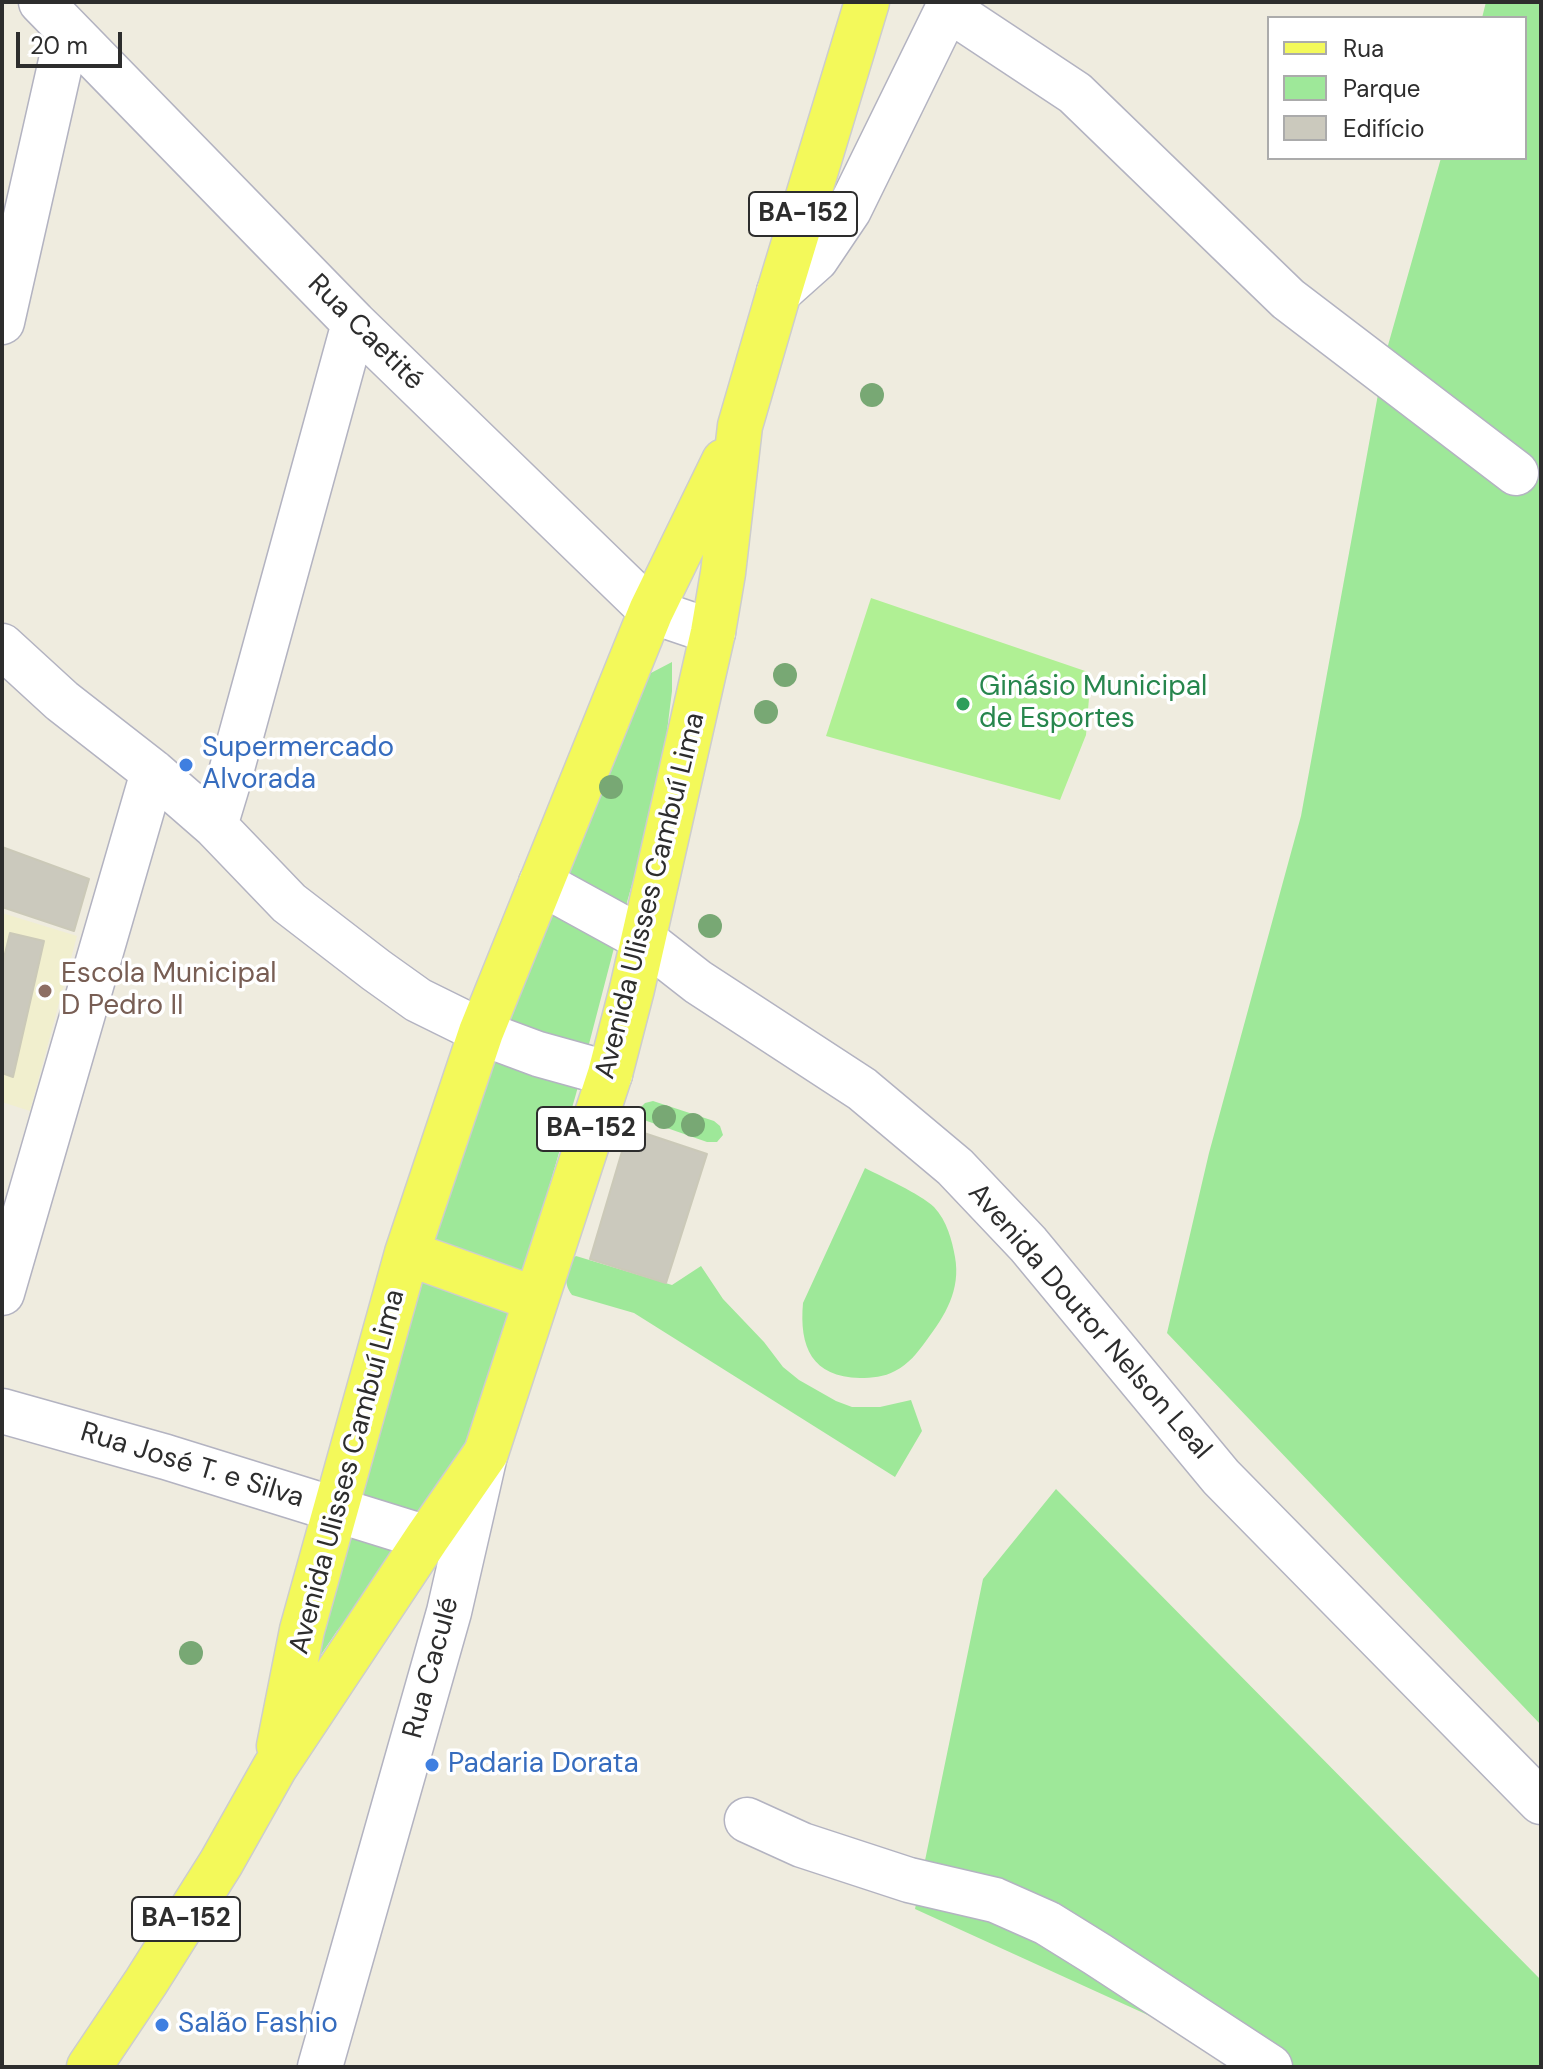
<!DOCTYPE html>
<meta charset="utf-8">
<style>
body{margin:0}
#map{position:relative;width:1543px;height:2069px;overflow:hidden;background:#efecdf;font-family:"DM Sans",sans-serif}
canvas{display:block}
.frame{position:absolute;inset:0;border:4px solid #2d2d2d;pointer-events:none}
.legend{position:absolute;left:1267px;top:16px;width:260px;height:144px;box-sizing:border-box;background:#fff;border:2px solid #ababab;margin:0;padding:10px 14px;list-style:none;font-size:24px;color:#2d2d2d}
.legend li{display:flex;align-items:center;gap:16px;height:40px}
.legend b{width:40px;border:2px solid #ababab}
.scale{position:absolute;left:16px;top:32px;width:106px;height:36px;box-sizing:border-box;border:4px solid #2d2d2d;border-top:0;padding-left:10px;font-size:24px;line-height:28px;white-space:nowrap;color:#2d2d2d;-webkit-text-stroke:6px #fff;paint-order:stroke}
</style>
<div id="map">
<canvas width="1543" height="2069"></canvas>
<div class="frame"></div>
<ul class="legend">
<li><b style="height:10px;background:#f3f95a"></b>Rua</li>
<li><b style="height:22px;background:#9ee899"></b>Parque</li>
<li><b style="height:22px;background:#cbc9bd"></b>Edifício</li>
</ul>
<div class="scale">20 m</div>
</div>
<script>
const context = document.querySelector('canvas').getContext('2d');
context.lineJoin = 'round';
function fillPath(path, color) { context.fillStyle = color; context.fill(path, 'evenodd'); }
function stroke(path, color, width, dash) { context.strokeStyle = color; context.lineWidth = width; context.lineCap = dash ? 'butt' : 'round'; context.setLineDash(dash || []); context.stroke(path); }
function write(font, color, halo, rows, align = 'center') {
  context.font = font + ' "DM Sans",sans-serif'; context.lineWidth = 7; context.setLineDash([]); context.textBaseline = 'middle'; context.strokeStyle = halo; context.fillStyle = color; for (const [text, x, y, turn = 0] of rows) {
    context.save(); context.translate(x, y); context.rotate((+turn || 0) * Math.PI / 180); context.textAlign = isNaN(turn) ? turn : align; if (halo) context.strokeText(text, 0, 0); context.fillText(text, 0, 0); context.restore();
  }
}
fillPath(new Path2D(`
 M 2,913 L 77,936 L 30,1111 L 2,1102 Z`), '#f1efce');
fillPath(new Path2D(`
 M 1486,2 L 1541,2 L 1541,1725 L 1167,1333 L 1209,1153 L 1301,816 L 1385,356 L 1441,158 L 1525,158 L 1525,18 L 1482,18 Z
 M 672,662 L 672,691 L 664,755 L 648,828 L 614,948 L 576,1094 L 479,1429 L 372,1588 L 337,1631 L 308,1674 L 461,1129 L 649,674 Z
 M 653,1101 L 714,1121 L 720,1126 L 723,1135 L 717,1142 L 707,1142 L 644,1120 L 641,1115 L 640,1108 L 645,1103 Z
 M 865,1168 C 884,1178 919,1193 934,1207 C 947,1221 952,1240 955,1257 C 961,1290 945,1316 926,1341 C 917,1353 909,1364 895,1371 C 884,1377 872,1378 860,1378 C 812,1377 799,1347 803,1303 Z
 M 576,1256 L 672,1285 L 701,1266 L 723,1299 L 764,1342 L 783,1367 L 799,1380 L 836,1401 L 852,1407 L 880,1407 L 911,1400 L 922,1431 L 895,1477 L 634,1313 L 572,1295 C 562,1281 567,1273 573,1258 Z
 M 1056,1489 L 1541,1980 L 1541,2067 L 1262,2067 L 915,1909 L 983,1579 Z`), '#9ee899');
fillPath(new Path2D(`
 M 871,598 L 1091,673 L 1086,735 L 1060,800 L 826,736 Z`), '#b0f094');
const building = new Path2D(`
 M 2,847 L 89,879 L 74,931 L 2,907 Z
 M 10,933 L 44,941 L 13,1077 L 2,1073 L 2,966 Z
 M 629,1128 L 707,1154 L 666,1283 L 590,1259 Z`);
fillPath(building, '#cbc9bd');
stroke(building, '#cbc9b8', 2);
const minor = new Path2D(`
 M 41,2 L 354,323 L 651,611 L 713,632
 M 948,9 L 1075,93 L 1288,299 L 1516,473
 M 779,292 L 816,259 L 849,210 L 951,2
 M 2,322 L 68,30
 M 2,646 L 62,701 L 153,772 L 215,826 L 289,903 L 376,970 L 418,1000 L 495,1038 L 538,1054 L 610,1074
 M 215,826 L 228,783 L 354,323
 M 541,883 L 643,939 L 698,982 L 862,1089 L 955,1167 L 1028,1244 L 1221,1477 L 1541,1802
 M 2,1293 L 153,772
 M 2,1411 L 166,1457 L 427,1538
 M 747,1820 L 802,1845 L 909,1880 L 995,1900 L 1047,1923 L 1097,1954 L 1270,2067
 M 320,2067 L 449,1612 L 485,1455`);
const major = new Path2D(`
 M 407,1253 L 535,1299
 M 279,1746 L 302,1630 L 407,1253 L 481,1032 L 651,611 L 724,461
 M 89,2067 L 146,1982 L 221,1863 L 275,1767 L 427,1538 L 486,1453 L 610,1074 L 632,989 L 713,632 L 723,573 L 740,426 L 779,292 L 867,2`);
stroke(minor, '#b3b3c1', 47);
stroke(major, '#cdcdcd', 47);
stroke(minor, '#fff', 44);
stroke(major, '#f3f95a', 44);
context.fillStyle = '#78a874';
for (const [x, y] of [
 [872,395],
 [785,675],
 [766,712],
 [611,787],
 [710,926],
 [664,1117],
 [693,1125],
 [191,1653]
]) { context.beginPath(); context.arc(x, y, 12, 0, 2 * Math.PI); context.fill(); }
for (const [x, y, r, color] of [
 [963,704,8,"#2e9e5b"],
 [186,765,8,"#3f7fe0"],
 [45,991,8,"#8d6e63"],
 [432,1765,8,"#3f7fe0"],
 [162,2025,8,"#3f7fe0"]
]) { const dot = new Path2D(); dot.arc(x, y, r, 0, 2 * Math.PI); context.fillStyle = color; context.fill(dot); stroke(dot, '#fff', 3); }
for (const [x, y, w] of [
 [803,214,108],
 [591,1129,108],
 [186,1919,108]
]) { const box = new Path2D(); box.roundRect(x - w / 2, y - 22, w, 44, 6); context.fillStyle = '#fff'; context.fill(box); stroke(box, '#2d2d2d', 2); }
write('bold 26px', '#2d2d2d', null, [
 ["BA-152",803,214],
 ["BA-152",591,1129],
 ["BA-152",186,1919]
]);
write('28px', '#2d2d2d', '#fff', [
 ["Rua Caetité",365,333,45],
 ["Avenida Ulisses Cambuí Lima",651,896,-76],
 ["Avenida Doutor Nelson Leal",1089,1322,49],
 ["Rua José T. e Silva",192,1466,17],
 ["Avenida Ulisses Cambuí Lima",348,1472,-75],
 ["Rua Caculé",432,1668,-75]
]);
write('28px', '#27864d', '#fff', [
 ["Ginásio Municipal",979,688],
 ["de Esportes",979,720]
], 'left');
write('28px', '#366cbe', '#fff', [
 ["Supermercado",202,749],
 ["Alvorada",202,781],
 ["Padaria Dorata",448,1765],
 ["Salão Fashio",178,2025]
], 'left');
write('28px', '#785e54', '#fff', [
 ["Escola Municipal",61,975],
 ["D Pedro II",61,1007]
], 'left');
</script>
